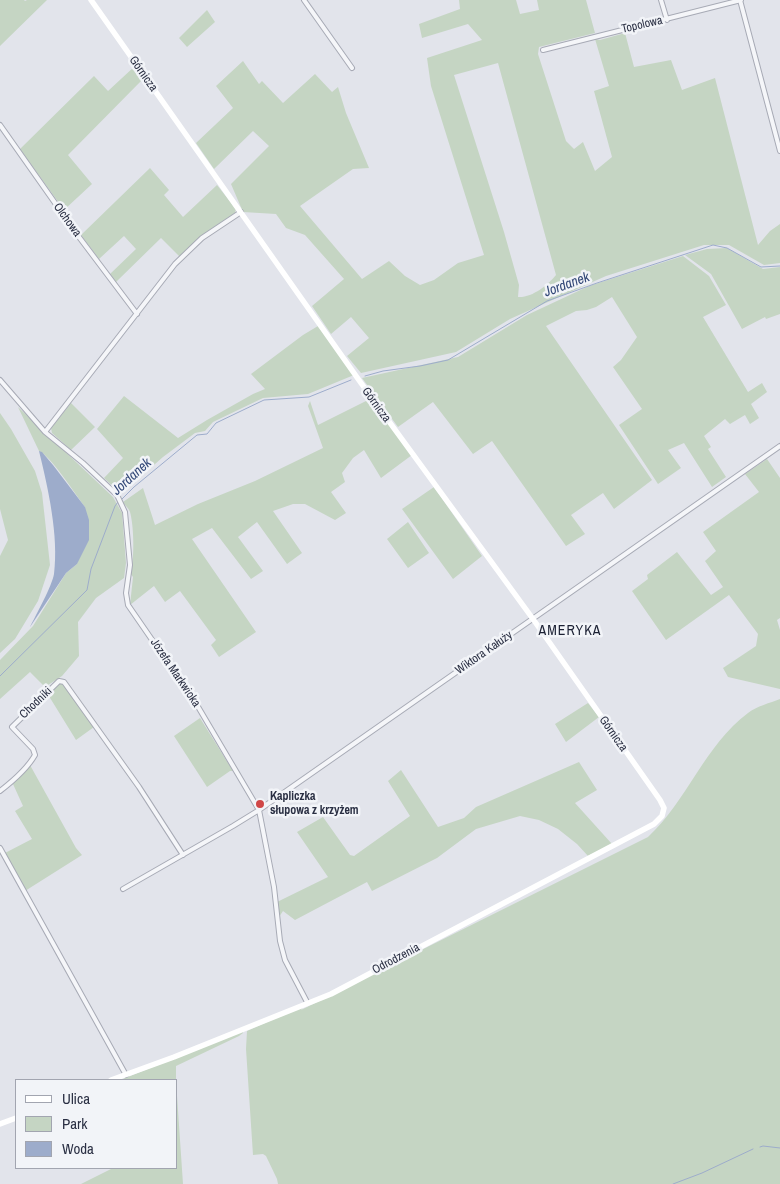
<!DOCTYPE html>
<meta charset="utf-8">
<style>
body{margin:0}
#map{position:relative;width:780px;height:1184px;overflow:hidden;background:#e2e4eb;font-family:"Archivo Narrow",sans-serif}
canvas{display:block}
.legend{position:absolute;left:15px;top:1079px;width:162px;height:90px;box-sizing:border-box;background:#f2f4f8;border:1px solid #a2a5b0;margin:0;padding:6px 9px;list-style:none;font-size:15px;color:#2a2f43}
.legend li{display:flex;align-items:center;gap:10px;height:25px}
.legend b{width:25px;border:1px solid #a2a5b0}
</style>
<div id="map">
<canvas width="780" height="1184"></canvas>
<ul class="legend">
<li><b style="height:6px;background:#fff"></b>Ulica</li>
<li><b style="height:14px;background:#c5d5c3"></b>Park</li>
<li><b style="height:14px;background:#9daccb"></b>Woda</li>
</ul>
</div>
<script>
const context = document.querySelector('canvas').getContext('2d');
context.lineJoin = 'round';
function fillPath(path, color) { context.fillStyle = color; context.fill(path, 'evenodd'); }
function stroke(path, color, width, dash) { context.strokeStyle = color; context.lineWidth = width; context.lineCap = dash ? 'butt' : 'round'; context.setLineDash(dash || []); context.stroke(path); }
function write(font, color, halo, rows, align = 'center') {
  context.font = font + ' "Archivo Narrow",sans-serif'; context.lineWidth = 5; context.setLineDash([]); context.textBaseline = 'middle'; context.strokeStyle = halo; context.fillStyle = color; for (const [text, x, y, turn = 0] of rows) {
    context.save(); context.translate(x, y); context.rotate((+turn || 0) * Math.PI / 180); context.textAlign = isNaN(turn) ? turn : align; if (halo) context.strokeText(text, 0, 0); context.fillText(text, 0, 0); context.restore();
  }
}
fillPath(new Path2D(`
 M 0,0 L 24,0 L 25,1 L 27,0 L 47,0 L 0,46 Z
 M 459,0 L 516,0 L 520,14 L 539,10 L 537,0 L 586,0 L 595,33 L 539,47 L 538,54 L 566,141 L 574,149 L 583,142 L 595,171 L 612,157 L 594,91 L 609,86 L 595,39 L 600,40 L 625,33 L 634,67 L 671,60 L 682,90 L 715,78 L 758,245 L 770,231 L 780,224 L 780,263 L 764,265 L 729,245 L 704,245 L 606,276 L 510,319 L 456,352 L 361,373 L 347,356 L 369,338 L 351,317 L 331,334 L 312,306 L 344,279 L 305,235 L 286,228 L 276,214 L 243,212 L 231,184 L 269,146 L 253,131 L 214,169 L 196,143 L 233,108 L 216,86 L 243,61 L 259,84 L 262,81 L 283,103 L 315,74 L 332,92 L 338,87 L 346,113 L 369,168 L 353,169 L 300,206 L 362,279 L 389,261 L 405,276 L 420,285 L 434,280 L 458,263 L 484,255 L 431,86 L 427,58 L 482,40 L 468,24 L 422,38 L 419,24 L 460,9 ZM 498,63 L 556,275 C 548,285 532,298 518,297 L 519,285 L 504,232 L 454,75 Z
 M 207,10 L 215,22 L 187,47 L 179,38 Z
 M 135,66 L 143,79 L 68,155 L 92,184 L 64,210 L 20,149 L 94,76 L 108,91 Z
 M 150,168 L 169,190 L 164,195 L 183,217 L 217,185 L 236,209 L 235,213 L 205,233 L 180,257 L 161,238 L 116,282 L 110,274 L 136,249 L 124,236 L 99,259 L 81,235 Z
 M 727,248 L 763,269 L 780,267 L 780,314 L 766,319 L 765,317 L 742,329 L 711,274 L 685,255 L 707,249 Z
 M 683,256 L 709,276 L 726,305 L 703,317 L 748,392 L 762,383 L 767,392 L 751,404 L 759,418 L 750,424 L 745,415 L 730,424 L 725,419 L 704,436 L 711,447 L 708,449 L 726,477 L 712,487 L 684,443 L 668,450 L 681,468 L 658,484 L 619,425 L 642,409 L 613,367 L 621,360 L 637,337 L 612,297 L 596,307 L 587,310 L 576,311 L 546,326 L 652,480 L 614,509 L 603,493 L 571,515 L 585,534 L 566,546 L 492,441 L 473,454 L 433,402 L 398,427 L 362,378 L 458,357 L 527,315 L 589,286 Z
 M 318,326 L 354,375 L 308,394 L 263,398 L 213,422 L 205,431 L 195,433 L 163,457 L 121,494 L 104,478 L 123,458 L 97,429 L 124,396 L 178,438 L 207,420 L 253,394 L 265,389 L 251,374 L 303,335 Z
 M 370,399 L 412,455 L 381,478 L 364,450 L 353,458 L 342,473 L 345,482 L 331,492 L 346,513 L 335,520 L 305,504 L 293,504 L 273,511 L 302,553 L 287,564 L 257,522 L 238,537 L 263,571 L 251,579 L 212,528 L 192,539 L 256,632 L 219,657 L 211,645 L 216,640 L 180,591 L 165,602 L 154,586 L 130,605 L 133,577 L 130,573 C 135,561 134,526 130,512 C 129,509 125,505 123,502 L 143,488 L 155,525 L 198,504 L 255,481 L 323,448 L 308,406 L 310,401 L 318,425 Z
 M 71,403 L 95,427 L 71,450 L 52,433 L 51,428 Z
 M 18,407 L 113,497 L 122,513 L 126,563 L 124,578 L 96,598 L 78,622 L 79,656 L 62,676 L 45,687 L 30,672 L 0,699 L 0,660 L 33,626 L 66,573 L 77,564 L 85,507 C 76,495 50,455 39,451 Z
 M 0,413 L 11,429 L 35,471 L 42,493 L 50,565 L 38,601 L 15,639 L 0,653 L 0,556 L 8,540 L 0,509 Z
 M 767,459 L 780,478 L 780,618 L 777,620 L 780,630 L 780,689 L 728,677 L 723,668 L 756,646 L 758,634 L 729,595 L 666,640 L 632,591 L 648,579 L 647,575 L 677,552 L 711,595 L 723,587 L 705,561 L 716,551 L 703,532 L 759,492 L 745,474 Z
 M 434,487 L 482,556 L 453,579 L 402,509 Z
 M 408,522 L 429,553 L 408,568 L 387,539 Z
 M 63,683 L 94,727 L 76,740 L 47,693 L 59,684 Z
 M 780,699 L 780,1184 L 278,1184 L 277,1179 L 266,1156 L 263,1154 L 253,1155 L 246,1049 L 247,1031 L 305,1005 L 301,1010 L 648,837 C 687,801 705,745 748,713 C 757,706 770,703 780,699 Z
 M 588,703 L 599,717 L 566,742 L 555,724 Z
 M 200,718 L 233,771 L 230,771 L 207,787 L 174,736 Z
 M 579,762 L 597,790 L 575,803 L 612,844 L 588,856 L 577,844 L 558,829 L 539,820 L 520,816 L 476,829 L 437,858 L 372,891 L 367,882 L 295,920 L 283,911 L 279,917 L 277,902 L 328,877 L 297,832 L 323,817 L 350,855 L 354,856 L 410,816 L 388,781 L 401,770 L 438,827 L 464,818 L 476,807 Z
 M 30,765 L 76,848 L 82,855 L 25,891 L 5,853 L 32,839 L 15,811 L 23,806 L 13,784 Z
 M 243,1031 L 243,1033 L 239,1036 L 176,1066 L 176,1080 L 120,1080 Z
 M 176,1081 L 183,1184 L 81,1184 L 113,1168 L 176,1168 Z`), '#c5d5c3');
fillPath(new Path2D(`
 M 39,451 L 42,452 L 53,465 L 85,507 L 89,520 L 89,540 L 77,564 L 66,573 L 30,627 C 36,615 52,586 54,574 C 59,536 48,488 39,451 Z`), '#9daccb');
stroke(new Path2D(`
 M 365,376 L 383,371 L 420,366 L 448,360 L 547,301 L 597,283 L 713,245 L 727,248 L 761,267 L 780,266
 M 121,500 L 134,487 L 197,435 L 207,434 L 216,423 L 264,400 L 309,397 L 351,380
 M 0,676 L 87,590 L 91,569 L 115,506 L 118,502
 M 760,1147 L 763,1146 L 780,1148
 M 673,1184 L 702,1173 L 753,1149`), '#9daccb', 1);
const street = new Path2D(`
 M 304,0 L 352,68
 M 661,0 L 667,20
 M 740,0 L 780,151
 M 543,50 L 741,0
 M 0,125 L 79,237 L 137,314
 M 0,380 L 45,432 L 83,463 L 117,495 L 125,512 L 130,565 L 126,593 L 128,605 L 197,705 L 259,810 L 274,887 L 280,941 L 285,960 L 307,1002
 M 45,432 L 175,264 L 202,238 L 241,212
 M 0,791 C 13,781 27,769 35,755 L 33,749 L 12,727 L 59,681 L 64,682 L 139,787 L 183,855
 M 0,848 L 126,1075
 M 123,889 L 233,826 L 259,810 L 780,446`);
stroke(street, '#a7aab5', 6);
stroke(street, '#f5f6f9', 4);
stroke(new Path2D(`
 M 91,0 L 361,383 L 533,619 L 660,800 L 664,808 L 662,816 L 654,824 L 331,994 L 174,1057 L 111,1080
 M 0,1124 L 16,1118`), '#fff', 5.5);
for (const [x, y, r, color] of [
 [260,804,5,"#d04747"]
]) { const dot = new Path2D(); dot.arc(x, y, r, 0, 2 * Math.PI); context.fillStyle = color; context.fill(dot); stroke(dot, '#f2f4f8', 2); }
write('12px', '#2a2f43', '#f2f4f8', [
 ["Topolowa",642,25,-13],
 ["Górnicza",143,74,55],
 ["Olchowa",67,220,54],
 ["Górnicza",376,405,54],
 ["Wiktora Kałuży",484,653,-35],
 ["Józefa Markwioka",175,673,56],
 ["Chodniki",36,703,-44],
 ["Górnicza",613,734,55],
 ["Odrodzenia",396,959,-28]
]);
write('bold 12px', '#2a2f43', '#f2f4f8', [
 ["Kapliczka",270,797],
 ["słupowa z krzyżem",270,811]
], 'left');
write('italic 14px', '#334878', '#f2f4f8', [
 ["Jordanek",567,285,-20],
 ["Jordanek",132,477,-42]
]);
context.letterSpacing = '1px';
write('14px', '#1c2134', '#f2f4f8', [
 ["AMERYKA",570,631]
]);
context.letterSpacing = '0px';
</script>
